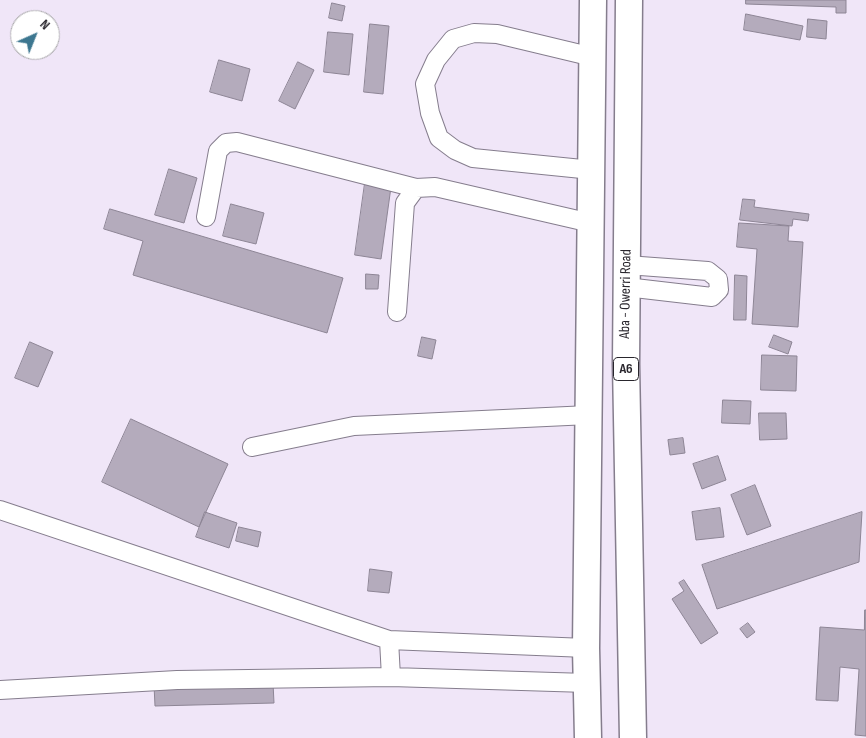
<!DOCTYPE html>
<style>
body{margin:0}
#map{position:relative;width:866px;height:738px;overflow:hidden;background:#f0e6f8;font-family:"Sofia Sans Condensed",sans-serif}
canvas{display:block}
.north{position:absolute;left:10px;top:10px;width:50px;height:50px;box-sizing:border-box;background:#fff;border:1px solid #a9a8ab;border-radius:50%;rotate:44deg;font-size:14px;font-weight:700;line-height:20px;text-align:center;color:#29262d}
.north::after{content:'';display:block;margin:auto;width:18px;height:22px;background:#3d7790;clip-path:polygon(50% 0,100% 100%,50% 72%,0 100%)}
</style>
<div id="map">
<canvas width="866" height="738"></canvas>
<div class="north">N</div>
</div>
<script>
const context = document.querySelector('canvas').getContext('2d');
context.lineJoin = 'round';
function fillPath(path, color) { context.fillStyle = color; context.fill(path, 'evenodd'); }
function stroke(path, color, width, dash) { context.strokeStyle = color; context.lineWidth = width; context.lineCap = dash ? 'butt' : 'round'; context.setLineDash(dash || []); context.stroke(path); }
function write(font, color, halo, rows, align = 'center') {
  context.font = font + ' "Sofia Sans Condensed",sans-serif'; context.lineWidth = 4; context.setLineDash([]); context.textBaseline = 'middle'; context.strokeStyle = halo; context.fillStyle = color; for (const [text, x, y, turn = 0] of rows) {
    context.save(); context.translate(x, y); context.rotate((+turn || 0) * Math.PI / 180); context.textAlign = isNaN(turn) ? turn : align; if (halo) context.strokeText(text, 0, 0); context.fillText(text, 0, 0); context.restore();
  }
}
const building = new Path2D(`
 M 746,0 L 846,0 L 846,13 L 836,13 L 836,7 L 746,4 Z
 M 332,3 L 345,6 L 342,21 L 329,18 Z
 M 746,14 L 803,26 L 800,40 L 744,30 Z
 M 808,19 L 827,21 L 826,39 L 807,37 Z
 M 370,24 L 389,26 L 383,94 L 364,92 Z
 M 328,32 L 353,34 L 349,75 L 324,72 Z
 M 219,60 L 250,69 L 242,101 L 210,92 Z
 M 298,62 L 314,70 L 295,109 L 279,101 Z
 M 169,169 L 197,178 L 184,223 L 155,215 Z
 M 365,183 L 391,187 L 381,259 L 355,255 Z
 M 743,199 L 755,200 L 754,207 L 809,214 L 808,221 L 793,219 L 792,226 L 740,220 Z
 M 231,204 L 264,213 L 256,244 L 223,236 Z
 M 110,209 L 343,278 L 327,333 L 133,275 L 143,241 L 104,229 Z
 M 739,223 L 789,226 L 788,241 L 803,242 L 798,327 L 752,324 L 757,249 L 737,247 Z
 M 366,274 L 379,275 L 378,289 L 366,289 Z
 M 735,275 L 747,276 L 746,320 L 734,320 Z
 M 774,335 L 792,342 L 788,354 L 769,347 Z
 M 422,337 L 436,340 L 432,359 L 418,356 Z
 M 30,342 L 53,352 L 38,387 L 15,378 Z
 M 762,355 L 797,356 L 796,391 L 761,390 Z
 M 723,400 L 751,401 L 750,424 L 722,423 Z
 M 759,413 L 786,413 L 787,439 L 760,440 Z
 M 131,419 L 228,464 L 199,527 L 102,482 Z
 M 683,438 L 685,453 L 670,455 L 668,440 Z
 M 718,456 L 726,480 L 702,489 L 693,464 Z
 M 755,485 L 771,526 L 747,535 L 731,495 Z
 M 720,508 L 724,537 L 696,540 L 692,512 Z
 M 205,512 L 237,523 L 229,548 L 196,537 Z
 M 862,512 L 859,562 L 717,609 L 702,565 Z
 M 239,527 L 261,532 L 258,547 L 236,541 Z
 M 370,569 L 392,572 L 389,593 L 368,591 Z
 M 684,580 L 718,633 L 701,644 L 672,599 L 684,591 L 679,583 Z
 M 865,610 L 866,610 L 866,736 L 855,735 L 859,669 L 840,667 L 838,701 L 816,700 L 820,627 L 864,630 Z
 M 748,623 L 755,632 L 747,638 L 740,629 Z
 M 273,683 L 274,703 L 155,706 L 154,685 Z`);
fillPath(building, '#b4abbc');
stroke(building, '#8d8595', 1);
const minor = new Path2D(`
 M 592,170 L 473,158 L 455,150 L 439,138 L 430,113 L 425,84 L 436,60 L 453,39 L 474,33 L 497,34 L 593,57
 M 206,217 L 218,151 L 226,143 L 237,142 L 416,188
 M 626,287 L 712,297 L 719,290 L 718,279 L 708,271 L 627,265
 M 397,312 L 405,203 L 416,188 L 435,187 L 591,223
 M 252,447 L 354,426 L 589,415
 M 0,510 L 389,640 L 586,648
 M 389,640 L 391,677
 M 0,690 L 177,680 L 391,677 L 587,683`);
const highway = new Path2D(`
 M 629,0 L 626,364 L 633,738
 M 588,738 L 586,648 L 593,0`);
stroke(minor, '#857d8d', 20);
stroke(highway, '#857d8d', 29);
stroke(minor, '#fff', 18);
stroke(highway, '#fff', 26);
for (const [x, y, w] of [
 [626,369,25]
]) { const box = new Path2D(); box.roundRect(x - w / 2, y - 11.5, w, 23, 4); context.fillStyle = '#fff'; context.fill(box); stroke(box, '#29262d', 1); }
write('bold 14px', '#29262d', null, [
 ["A6",626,369]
]);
write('15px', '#29262d', '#fff', [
 ["Aba - Owerri Road",626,294,-89]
]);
</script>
